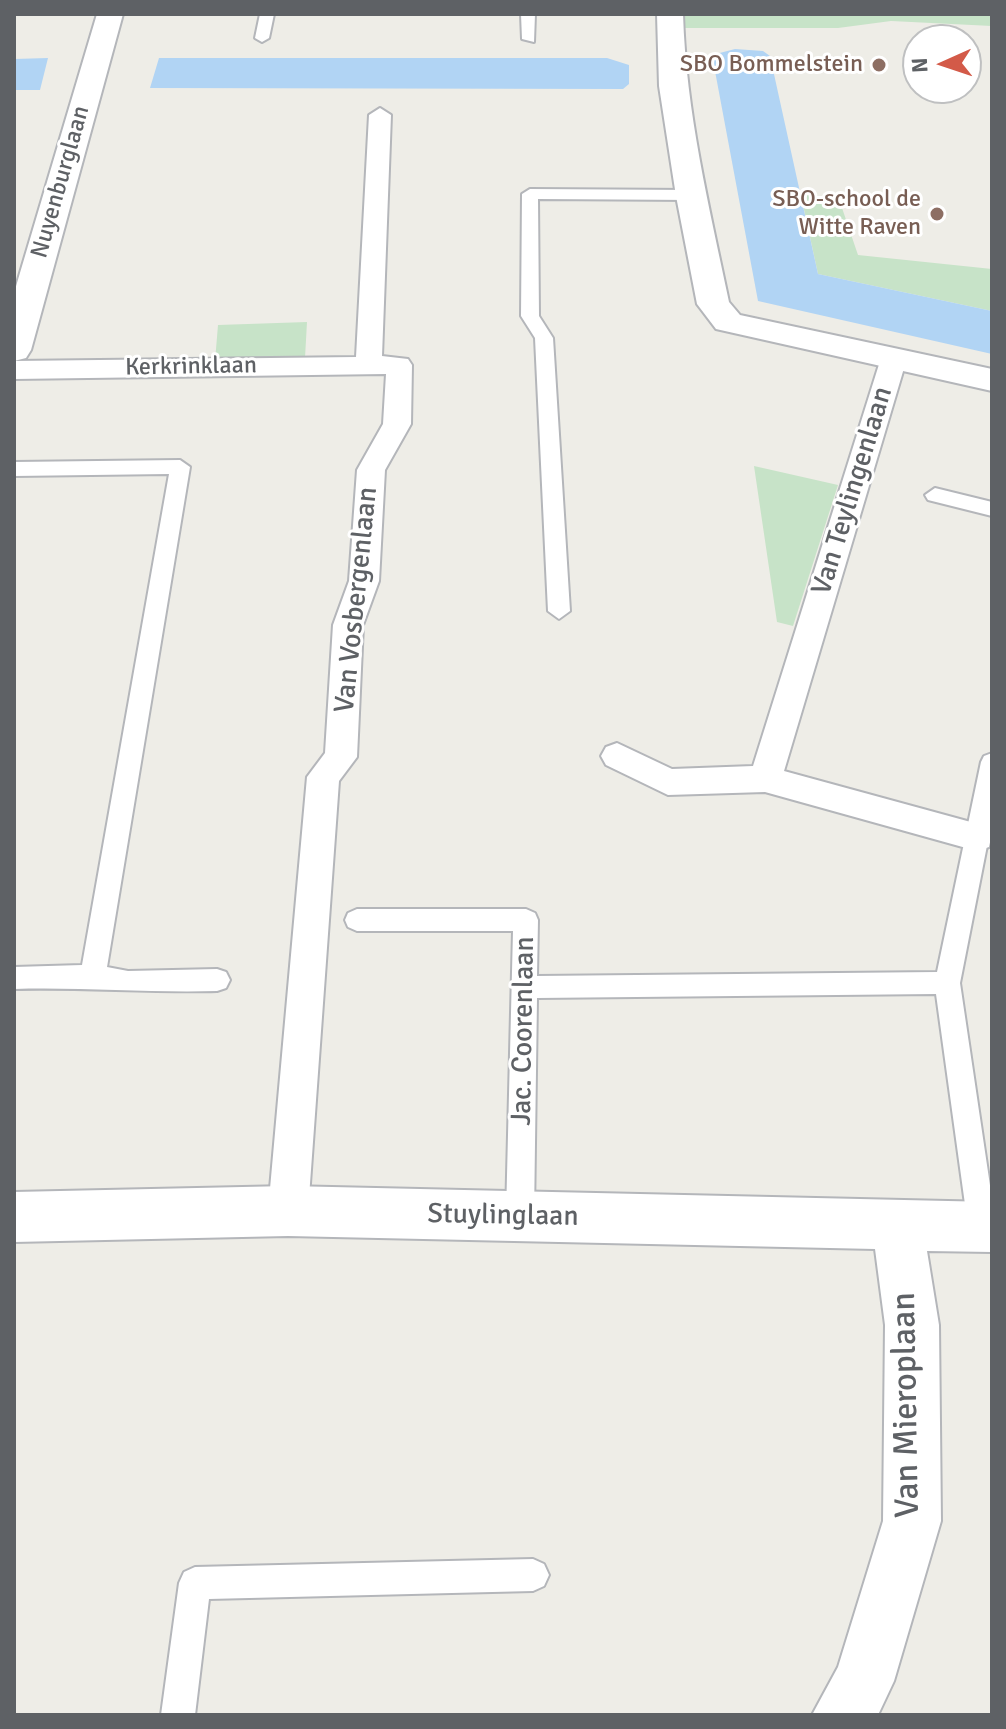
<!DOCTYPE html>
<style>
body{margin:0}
#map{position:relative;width:1006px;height:1729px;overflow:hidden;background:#eeede7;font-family:Signika,sans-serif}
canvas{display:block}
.frame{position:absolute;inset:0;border:16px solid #5e6165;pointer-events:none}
.north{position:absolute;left:902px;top:24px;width:80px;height:80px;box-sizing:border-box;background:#fff;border:2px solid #bfc0c1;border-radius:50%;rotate:267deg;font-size:22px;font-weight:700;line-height:32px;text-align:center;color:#5e6165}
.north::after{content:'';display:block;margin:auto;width:28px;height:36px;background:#d35a48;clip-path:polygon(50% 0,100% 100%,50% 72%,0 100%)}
</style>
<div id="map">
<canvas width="1006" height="1729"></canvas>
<div class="frame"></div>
<div class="north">N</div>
</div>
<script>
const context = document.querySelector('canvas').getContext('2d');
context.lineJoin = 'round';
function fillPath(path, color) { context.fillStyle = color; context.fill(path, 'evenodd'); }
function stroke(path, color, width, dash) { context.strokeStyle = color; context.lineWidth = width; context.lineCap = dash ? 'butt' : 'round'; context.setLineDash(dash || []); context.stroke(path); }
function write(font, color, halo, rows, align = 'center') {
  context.font = font + ' Signika,sans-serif'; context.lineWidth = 6; context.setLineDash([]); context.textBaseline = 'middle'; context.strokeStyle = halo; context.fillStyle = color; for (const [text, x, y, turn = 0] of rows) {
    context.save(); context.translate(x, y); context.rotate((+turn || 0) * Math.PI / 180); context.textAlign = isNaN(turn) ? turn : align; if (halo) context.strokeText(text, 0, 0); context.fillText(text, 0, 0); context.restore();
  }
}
fillPath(new Path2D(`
 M 683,14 L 992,14 L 992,26 L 891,21 L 838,28 L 685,28 Z
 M 800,191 L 840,202 L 858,255 L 992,269 L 992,311 L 818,274 Z
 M 307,322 L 305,358 L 215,361 L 218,325 Z
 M 754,466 L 838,485 L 793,626 L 777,622 Z`), '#c7e3c8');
fillPath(new Path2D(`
 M 735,49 L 763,51 L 770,56 L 818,274 L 992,311 L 992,354 L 758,301 L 712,55 Z
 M 48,58 L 40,90 L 14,90 L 14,59 Z
 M 159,58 L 607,58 L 629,65 L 629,84 L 623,89 L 150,88 Z`), '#b1d4f4');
const service = new Path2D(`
 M 260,14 L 274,14 L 269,38 L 262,42 L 255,38 Z
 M 521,14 L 535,14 L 534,42 L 522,39 Z
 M 530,189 L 692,190 L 700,195 L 692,200 L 538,199 L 539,316 L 553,338 L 570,611 L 559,619 L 548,611 L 535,338 L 521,316 L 522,194 Z
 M 180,460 L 190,467 L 107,967 L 128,971 L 217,969 L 226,972 L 230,980 L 226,988 L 217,991 C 149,993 82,987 14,989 L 14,967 L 82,965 L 169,474 L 14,476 L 14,462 Z
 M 935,488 L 992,502 L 992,516 L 928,500 L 925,495 Z
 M 992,753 L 992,820 L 960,983 L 992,1199 L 992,1236 L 982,1240 L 972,1236 L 968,1226 L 936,994 L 537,998 L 534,1216 L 530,1226 L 520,1230 L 510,1226 L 506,1216 L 513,931 L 357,931 L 348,927 L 345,920 L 348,913 L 357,909 L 526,909 L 535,913 L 538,920 L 537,976 L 937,972 L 981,762 L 984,756 Z
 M 533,1559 L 544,1564 L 549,1575 L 544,1586 L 533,1591 L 209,1599 L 195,1715 L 161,1715 L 179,1583 L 184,1572 L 195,1567 Z`);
const pedestrian = new Path2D(`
 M 380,108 L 391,115 L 382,356 L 408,359 L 412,365 L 411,424 L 385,470 L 379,581 L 363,625 L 357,757 L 339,781 L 308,1211 L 302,1225 L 288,1230 L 274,1225 L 268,1211 L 307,777 L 325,753 L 333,625 L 349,581 L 357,470 L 383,424 L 386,374 L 14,379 L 14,361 L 356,357 L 369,115 Z
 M 894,350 L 903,352 L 907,358 L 784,771 L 989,827 L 992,833 L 989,847 L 977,851 L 765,792 L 668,795 L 606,765 L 601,756 L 606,747 L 617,743 L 672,769 L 753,766 L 881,358 L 885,352 Z`);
const minor = new Path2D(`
 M 97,14 L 123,14 L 31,350 L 26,358 L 14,361 L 14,293 Z
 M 657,14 L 683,14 C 686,112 709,206 729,302 L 740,315 L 992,369 L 992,391 L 716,329 L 697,304 L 676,196 L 659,86 Z
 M 288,1186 L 992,1202 L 992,1252 L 927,1251 L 939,1325 L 941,1521 L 894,1681 L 878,1715 L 812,1715 L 838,1667 L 883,1521 L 885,1325 L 875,1249 L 288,1236 L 14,1242 L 14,1192 Z`);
stroke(service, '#b4b6ba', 4);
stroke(pedestrian, '#b4b6ba', 4);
stroke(minor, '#b4b6ba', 4);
fillPath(service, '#fff');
fillPath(pedestrian, '#fff');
fillPath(minor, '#fff');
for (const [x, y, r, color] of [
 [879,65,8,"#8d6e63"],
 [937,214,8,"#8d6e63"]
]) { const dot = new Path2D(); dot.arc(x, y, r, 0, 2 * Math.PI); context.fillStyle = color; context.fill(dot); stroke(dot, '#fff', 3); }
write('24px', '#785e54', '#fff', [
 ["SBO Bommelstein",863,65],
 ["SBO-school de",921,200],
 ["Witte Raven",921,228]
], 'right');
write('24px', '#5e6165', '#fff', [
 ["Nuyenburglaan",61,182,-74],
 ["Kerkrinklaan",191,367,-1]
]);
write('28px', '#5e6165', '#fff', [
 ["Van Teylingenlaan",853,491,-73],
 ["Van Vosbergenlaan",357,600,-84],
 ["Jac. Coorenlaan",524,1031,-89],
 ["Stuylinglaan",503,1216,1]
]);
write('34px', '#5e6165', '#fff', [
 ["Van Mieroplaan",907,1405,-91]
]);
</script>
